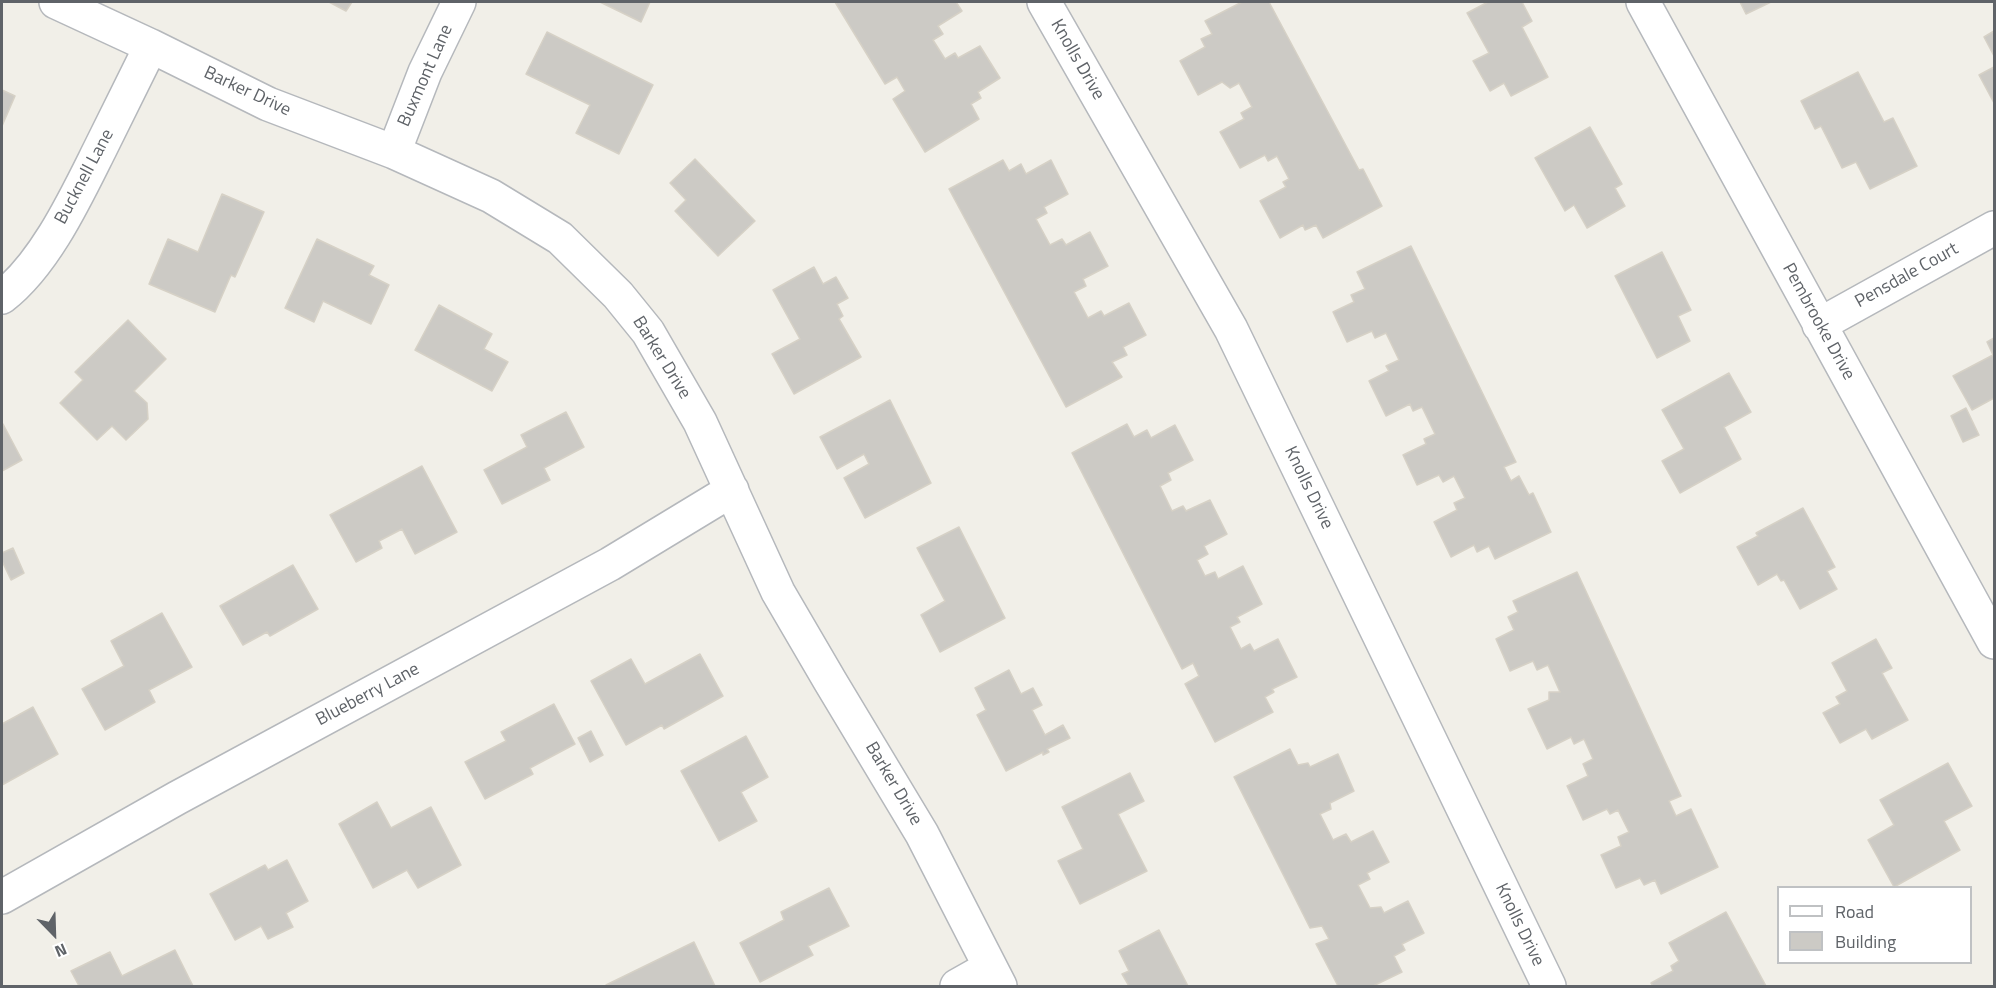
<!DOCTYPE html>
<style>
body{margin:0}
#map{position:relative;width:1996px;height:988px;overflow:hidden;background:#f1efe8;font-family:"Titillium Web",sans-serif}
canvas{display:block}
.frame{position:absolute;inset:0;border:3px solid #5f6368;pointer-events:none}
.legend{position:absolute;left:1777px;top:886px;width:195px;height:78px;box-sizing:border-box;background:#fff;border:2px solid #bfc1c3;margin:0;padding:8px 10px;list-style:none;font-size:18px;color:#5f6368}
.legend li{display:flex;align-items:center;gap:12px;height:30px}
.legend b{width:30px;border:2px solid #bfc1c3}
.north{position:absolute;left:24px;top:904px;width:60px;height:60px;-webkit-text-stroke:4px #fff;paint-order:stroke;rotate:157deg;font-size:16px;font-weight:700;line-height:24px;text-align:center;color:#5f6368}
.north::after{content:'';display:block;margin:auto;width:21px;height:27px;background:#5f6368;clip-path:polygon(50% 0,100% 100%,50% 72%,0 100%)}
</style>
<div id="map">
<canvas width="1996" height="988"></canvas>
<div class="frame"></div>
<ul class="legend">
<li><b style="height:8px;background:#fff"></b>Road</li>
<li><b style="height:16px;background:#cccac5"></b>Building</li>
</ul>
<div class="north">N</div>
</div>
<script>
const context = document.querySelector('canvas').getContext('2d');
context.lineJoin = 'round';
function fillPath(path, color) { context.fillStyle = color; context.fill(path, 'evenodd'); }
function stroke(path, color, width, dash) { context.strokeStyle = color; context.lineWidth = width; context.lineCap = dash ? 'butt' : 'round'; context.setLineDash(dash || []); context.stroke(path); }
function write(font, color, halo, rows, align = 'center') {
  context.font = font + ' "Titillium Web",sans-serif'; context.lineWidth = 4.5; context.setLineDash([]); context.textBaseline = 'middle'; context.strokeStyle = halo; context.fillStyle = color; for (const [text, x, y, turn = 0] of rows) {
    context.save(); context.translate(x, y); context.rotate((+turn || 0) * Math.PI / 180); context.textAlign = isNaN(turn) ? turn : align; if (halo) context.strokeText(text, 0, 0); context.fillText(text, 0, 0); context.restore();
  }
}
const building = new Path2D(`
 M 329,2 L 352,2 L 346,11 Z
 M 600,2 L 650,2 L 641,22 Z
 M 835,2 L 956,2 L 962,11 L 938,26 L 943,34 L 933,40 L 945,59 L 955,53 L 958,58 L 980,46 L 1000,78 L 978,92 L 981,98 L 971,104 L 979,119 L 925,152 L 893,99 L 905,91 L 897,77 L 885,84 Z
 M 1242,2 L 1269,2 L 1359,170 L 1363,169 L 1382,206 L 1323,238 L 1316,225 L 1305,230 L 1303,225 L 1280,238 L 1260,201 L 1286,187 L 1283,182 L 1289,179 L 1277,156 L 1268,161 L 1265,155 L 1240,168 L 1220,132 L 1244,119 L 1241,113 L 1252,107 L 1239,83 L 1230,88 L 1222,82 L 1198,95 L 1180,61 L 1205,47 L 1201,39 L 1212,34 L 1205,21 Z
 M 1488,2 L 1522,2 L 1532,21 L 1522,27 L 1548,77 L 1511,96 L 1504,83 L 1490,91 L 1473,61 L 1489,53 L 1467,13 Z
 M 1740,2 L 1771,2 L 1746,14 Z
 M 1994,31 L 1994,56 L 1984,37 Z
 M 547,32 L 653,85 L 619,154 L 576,133 L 590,105 L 526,74 Z
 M 1994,67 L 1994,103 L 1979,75 Z
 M 1858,72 L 1884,122 L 1893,118 L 1917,166 L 1870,189 L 1856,162 L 1842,168 L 1821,126 L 1815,129 L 1801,101 Z
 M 2,90 L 15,96 L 2,126 Z
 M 1590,127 L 1622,184 L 1615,188 L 1625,206 L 1587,228 L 1574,205 L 1565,211 L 1535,158 Z
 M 695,159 L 755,221 L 718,256 L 675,211 L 686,200 L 670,183 Z
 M 1003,160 L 1009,171 L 1021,164 L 1026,174 L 1051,160 L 1068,194 L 1044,207 L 1047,213 L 1036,219 L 1050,245 L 1062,239 L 1066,245 L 1090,232 L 1108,266 L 1083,279 L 1086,286 L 1074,292 L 1088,318 L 1101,311 L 1104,316 L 1129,303 L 1146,335 L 1123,347 L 1127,355 L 1112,362 L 1122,377 L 1066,407 L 949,189 Z
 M 222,194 L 264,212 L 235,277 L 231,275 L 215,312 L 149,284 L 168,239 L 198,252 Z
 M 317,239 L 374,266 L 369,275 L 389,285 L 371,324 L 323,301 L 314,322 L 285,308 Z
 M 1411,246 L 1516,462 L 1504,467 L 1511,481 L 1519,476 L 1529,495 L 1533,493 L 1551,532 L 1495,559 L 1489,546 L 1477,552 L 1474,545 L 1451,557 L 1434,522 L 1457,510 L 1454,503 L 1465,498 L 1454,476 L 1443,482 L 1439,475 L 1417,485 L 1403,455 L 1426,444 L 1424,439 L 1435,434 L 1422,407 L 1413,411 L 1410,404 L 1386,416 L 1369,381 L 1389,371 L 1386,366 L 1399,360 L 1386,333 L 1375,338 L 1372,331 L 1347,342 L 1333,312 L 1354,302 L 1351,295 L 1365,289 L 1357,272 Z
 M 1662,252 L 1691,310 L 1678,316 L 1690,341 L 1657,358 L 1615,276 Z
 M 814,267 L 823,284 L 836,277 L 848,298 L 837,304 L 843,316 L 839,319 L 861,357 L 794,394 L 772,354 L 800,339 L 773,290 Z
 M 439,305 L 492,334 L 484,349 L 508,362 L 492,391 L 415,350 Z
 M 128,320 L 166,359 L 134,391 L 147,403 L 148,419 L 126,440 L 112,426 L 97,440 L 60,403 L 83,380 L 75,372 Z
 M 1994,338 L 1994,398 L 1972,410 L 1953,376 L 1993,355 L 1987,342 Z
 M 1729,373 L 1751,412 L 1724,427 L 1741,459 L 1680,493 L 1662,461 L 1684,449 L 1662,410 Z
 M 890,400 L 931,483 L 865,518 L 844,478 L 869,464 L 864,454 L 837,469 L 820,437 Z
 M 1966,408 L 1979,435 L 1963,442 L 1951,416 Z
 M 566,412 L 584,447 L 544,468 L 550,480 L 502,504 L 484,470 L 527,447 L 521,435 Z
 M 3,424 L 22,460 L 2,471 L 2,425 Z
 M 1127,424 L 1134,437 L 1147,430 L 1151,438 L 1175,425 L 1193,460 L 1168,473 L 1171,480 L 1160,486 L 1172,511 L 1183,506 L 1186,511 L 1210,500 L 1227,534 L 1204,546 L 1208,554 L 1197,560 L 1205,576 L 1215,572 L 1218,579 L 1243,566 L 1262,604 L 1237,617 L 1240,622 L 1230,627 L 1241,649 L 1250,644 L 1254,651 L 1278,639 L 1297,677 L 1272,689 L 1274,692 L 1265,697 L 1273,712 L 1215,742 L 1185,684 L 1199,676 L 1193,663 L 1182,669 L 1072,453 Z
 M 422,466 L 457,532 L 415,554 L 402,529 L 379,541 L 382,548 L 356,562 L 330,515 Z
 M 1803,508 L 1835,567 L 1827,571 L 1837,589 L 1800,609 L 1784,580 L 1781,581 L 1777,574 L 1758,585 L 1737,547 L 1758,536 L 1756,533 Z
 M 959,527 L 1005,618 L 940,652 L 921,615 L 945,601 L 917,548 Z
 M 13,548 L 24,573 L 11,580 L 2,561 L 2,553 Z
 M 293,565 L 318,609 L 270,636 L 267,632 L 243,645 L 220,606 Z
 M 1577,572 L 1681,796 L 1669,801 L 1676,816 L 1691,809 L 1718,867 L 1661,894 L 1655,880 L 1644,885 L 1640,878 L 1616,888 L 1601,855 L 1621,846 L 1618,837 L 1629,832 L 1618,810 L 1610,814 L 1607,809 L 1583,820 L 1567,786 L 1588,776 L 1583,764 L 1593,759 L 1584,739 L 1574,744 L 1571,737 L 1547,749 L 1528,709 L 1549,700 L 1549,692 L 1560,692 L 1548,665 L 1537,670 L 1533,661 L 1510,671 L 1496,639 L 1514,630 L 1508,617 L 1518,612 L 1513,601 Z
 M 162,613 L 192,667 L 149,690 L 155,702 L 105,730 L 82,689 L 124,666 L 111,641 Z
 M 1876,639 L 1892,668 L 1882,673 L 1908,720 L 1872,739 L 1866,729 L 1840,743 L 1823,713 L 1840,704 L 1836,697 L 1847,691 L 1832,663 Z
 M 700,654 L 723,696 L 664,729 L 662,725 L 626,745 L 591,681 L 631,659 L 645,684 Z
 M 1009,670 L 1021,694 L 1033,688 L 1042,705 L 1032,710 L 1045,735 L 1063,725 L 1070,738 L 1047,749 L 1049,752 L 1043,755 L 1043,752 L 1006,771 L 977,715 L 986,710 L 975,688 Z
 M 554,704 L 575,744 L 530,768 L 533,774 L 485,799 L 465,762 L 506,741 L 501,732 Z
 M 33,707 L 58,754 L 2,785 L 2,724 Z
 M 591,731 L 603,755 L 590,762 L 578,738 Z
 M 746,736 L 768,777 L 741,792 L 757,821 L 719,841 L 681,771 Z
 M 1290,749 L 1298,765 L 1308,763 L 1310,767 L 1338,754 L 1354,791 L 1330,803 L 1331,809 L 1320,814 L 1333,840 L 1346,834 L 1351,842 L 1373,831 L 1389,862 L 1367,873 L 1370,879 L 1358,885 L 1370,908 L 1381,907 L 1384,913 L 1408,901 L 1424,933 L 1402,944 L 1405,950 L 1394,956 L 1402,972 L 1373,986 L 1338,986 L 1316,944 L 1329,939 L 1322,926 L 1310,928 L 1234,777 Z
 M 1948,763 L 1972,806 L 1944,821 L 1960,850 L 1894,887 L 1868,840 L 1894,825 L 1880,800 Z
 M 1130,773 L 1144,801 L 1118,814 L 1147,871 L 1080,904 L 1058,861 L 1083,849 L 1062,807 Z
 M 377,802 L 391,828 L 431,807 L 461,865 L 418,888 L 407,870 L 373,888 L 339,824 Z
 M 287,860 L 308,901 L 286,913 L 293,927 L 268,939 L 261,926 L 235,940 L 210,894 L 265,865 L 268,870 Z
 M 829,888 L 849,926 L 808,946 L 813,955 L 760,982 L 740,943 L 784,920 L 781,912 Z
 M 1726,912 L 1766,986 L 1653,986 L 1651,983 L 1673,971 L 1671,966 L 1679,961 L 1669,943 Z
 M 1159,930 L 1188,986 L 1129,986 L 1122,974 L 1129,971 L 1119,951 Z
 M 694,942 L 715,986 L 607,986 L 606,985 Z
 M 175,950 L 193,986 L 79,986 L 71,971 L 110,952 L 122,976 Z`);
fillPath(building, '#cccac5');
stroke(building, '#d6d1c6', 1.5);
const minor = new Path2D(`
 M 56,2 L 151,46 L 268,104 L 394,152 L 491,196 L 560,238 L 618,295 L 648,332 L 700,422 L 778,592 L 830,681 L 922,834 L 1000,986
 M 1044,2 L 1231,329 L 1549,986
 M 1643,2 L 1994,642
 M 394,152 L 425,72 L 459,2
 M 2,297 C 45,264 76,197 100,149 C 117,115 134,80 151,46
 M 1819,325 L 1994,228
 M 2,897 L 177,798 L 610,564 L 732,490
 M 957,986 L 989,968`);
stroke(minor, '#b5b8bc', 36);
stroke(minor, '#fff', 33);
write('18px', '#5f6368', '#fff', [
 ["Knolls Drive",1077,60,60],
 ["Buxmont Lane",426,76,-66],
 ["Barker Drive",247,92,25],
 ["Bucknell Lane",85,177,-62],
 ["Pensdale Court",1907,276,-29],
 ["Pembrooke Drive",1818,322,61],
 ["Barker Drive",661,358,58],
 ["Knolls Drive",1308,488,64],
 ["Blueberry Lane",368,695,-28],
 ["Barker Drive",893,784,59],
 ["Knolls Drive",1519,925,64]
]);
</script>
